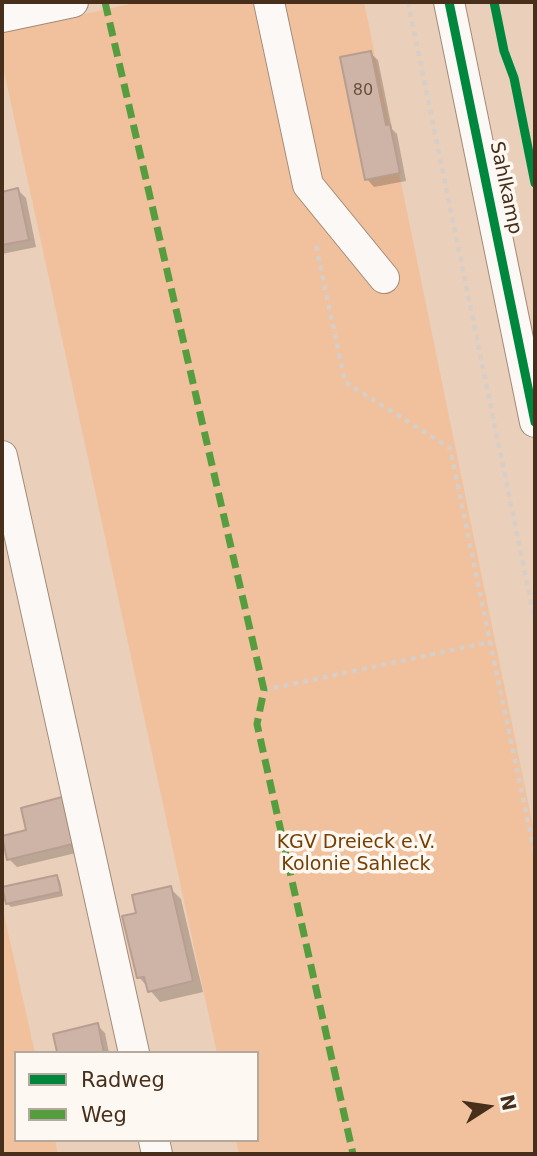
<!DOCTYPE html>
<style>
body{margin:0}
#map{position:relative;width:537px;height:1156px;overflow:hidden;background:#eacfba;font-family:"DejaVu Sans",sans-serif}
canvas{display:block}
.frame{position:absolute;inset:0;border:4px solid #472f1b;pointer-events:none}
.legend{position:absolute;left:14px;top:1051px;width:245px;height:91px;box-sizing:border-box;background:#fef8f3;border:2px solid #b5a89d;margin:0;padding:9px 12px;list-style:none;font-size:21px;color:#472f1b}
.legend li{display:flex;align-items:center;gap:14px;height:35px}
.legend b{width:35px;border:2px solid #b5a89d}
.north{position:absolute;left:453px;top:1072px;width:70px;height:70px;-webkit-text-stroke:5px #fef8f3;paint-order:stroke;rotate:78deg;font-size:19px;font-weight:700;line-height:28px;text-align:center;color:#472f1b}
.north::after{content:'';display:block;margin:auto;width:24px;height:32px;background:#472f1b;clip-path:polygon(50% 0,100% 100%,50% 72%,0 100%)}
</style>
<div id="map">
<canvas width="537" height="1156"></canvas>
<div class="frame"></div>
<ul class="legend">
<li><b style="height:9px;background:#00873e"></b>Radweg</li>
<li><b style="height:9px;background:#559d3e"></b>Weg</li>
</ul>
<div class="north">N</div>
</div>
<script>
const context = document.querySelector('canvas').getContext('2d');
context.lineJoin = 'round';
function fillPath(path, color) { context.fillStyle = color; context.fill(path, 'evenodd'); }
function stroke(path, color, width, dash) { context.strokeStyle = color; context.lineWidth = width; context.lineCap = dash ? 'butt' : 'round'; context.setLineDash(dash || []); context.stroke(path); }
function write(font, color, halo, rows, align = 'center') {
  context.font = font + ' "DejaVu Sans",sans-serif'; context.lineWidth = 7; context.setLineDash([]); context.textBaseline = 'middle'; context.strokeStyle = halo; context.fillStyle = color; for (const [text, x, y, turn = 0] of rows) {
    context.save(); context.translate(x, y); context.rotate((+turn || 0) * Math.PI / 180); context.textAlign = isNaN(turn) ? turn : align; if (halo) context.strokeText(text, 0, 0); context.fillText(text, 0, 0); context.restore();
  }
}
fillPath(new Path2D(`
 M 139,2 L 364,2 L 535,836 L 535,1154 L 239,1154 L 236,1140 L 257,1140 L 257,1053 L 217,1053 L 2,62 L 2,32 Z
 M 2,906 L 35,1053 L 16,1053 L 16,1140 L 55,1140 L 58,1154 L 2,1154 Z`), '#f0c19c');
fillPath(new Path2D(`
 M 370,53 L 378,60 L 392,129 L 397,134 L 406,181 L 374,187 L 367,179 Z
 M 18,190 L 26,198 L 36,247 L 2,254 L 2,193 Z
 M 62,799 L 69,807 L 80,852 L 17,867 L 9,859 L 29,831 Z
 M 57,877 L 60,881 L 63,896 L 11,907 L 7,903 Z
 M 170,888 L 181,899 L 203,992 L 160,1002 L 139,977 L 138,914 Z
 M 97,1025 L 105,1033 L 109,1053 L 59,1053 Z`), '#0003');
const building = new Path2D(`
 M 371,51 L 386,125 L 390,124 L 400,173 L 365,180 L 340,57 Z
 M 18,188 L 29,240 L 2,245 L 2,192 Z
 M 62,797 L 73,844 L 7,860 L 2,836 L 26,830 L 21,808 Z
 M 57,875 L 61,892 L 6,904 L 2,887 Z
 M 171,886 L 193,981 L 148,992 L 144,977 L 137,978 L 122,916 L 136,913 L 132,895 Z
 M 98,1023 L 104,1053 L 52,1053 L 57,1052 L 53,1034 Z`);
fillPath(building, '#ceb4a6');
stroke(building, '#b79e90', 2);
const minor = new Path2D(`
 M 269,2 L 308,185 L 384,278
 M 449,2 L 535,422
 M 2,17 L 73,2
 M 2,456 L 134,1053
 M 154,1140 L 157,1154`);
stroke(minor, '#a28b79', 32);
stroke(new Path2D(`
 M 408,2 L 535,622
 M 316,246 L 345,382 L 450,448 L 490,642
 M 264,690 L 490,642 L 535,854`), '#d6cec7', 4.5, [5, 5]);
stroke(minor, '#fcf8f5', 30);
stroke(new Path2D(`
 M 105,2 L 264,690 L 257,724 L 353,1154`), '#559d3e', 7, [14, 7]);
stroke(new Path2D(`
 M 449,2 L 535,422
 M 494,2 L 504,51 L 514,78 L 535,183`), '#00873e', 9);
write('16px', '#69503e', null, [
 ["80",363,91]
]);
write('19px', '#472f1b', '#fef8f3', [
 ["Sahlkamp",505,188,78]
]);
write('19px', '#763f01', '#fef8f3', [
 ["KGV Dreieck e.V.",356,843],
 ["Kolonie Sahleck",356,865]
]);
</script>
